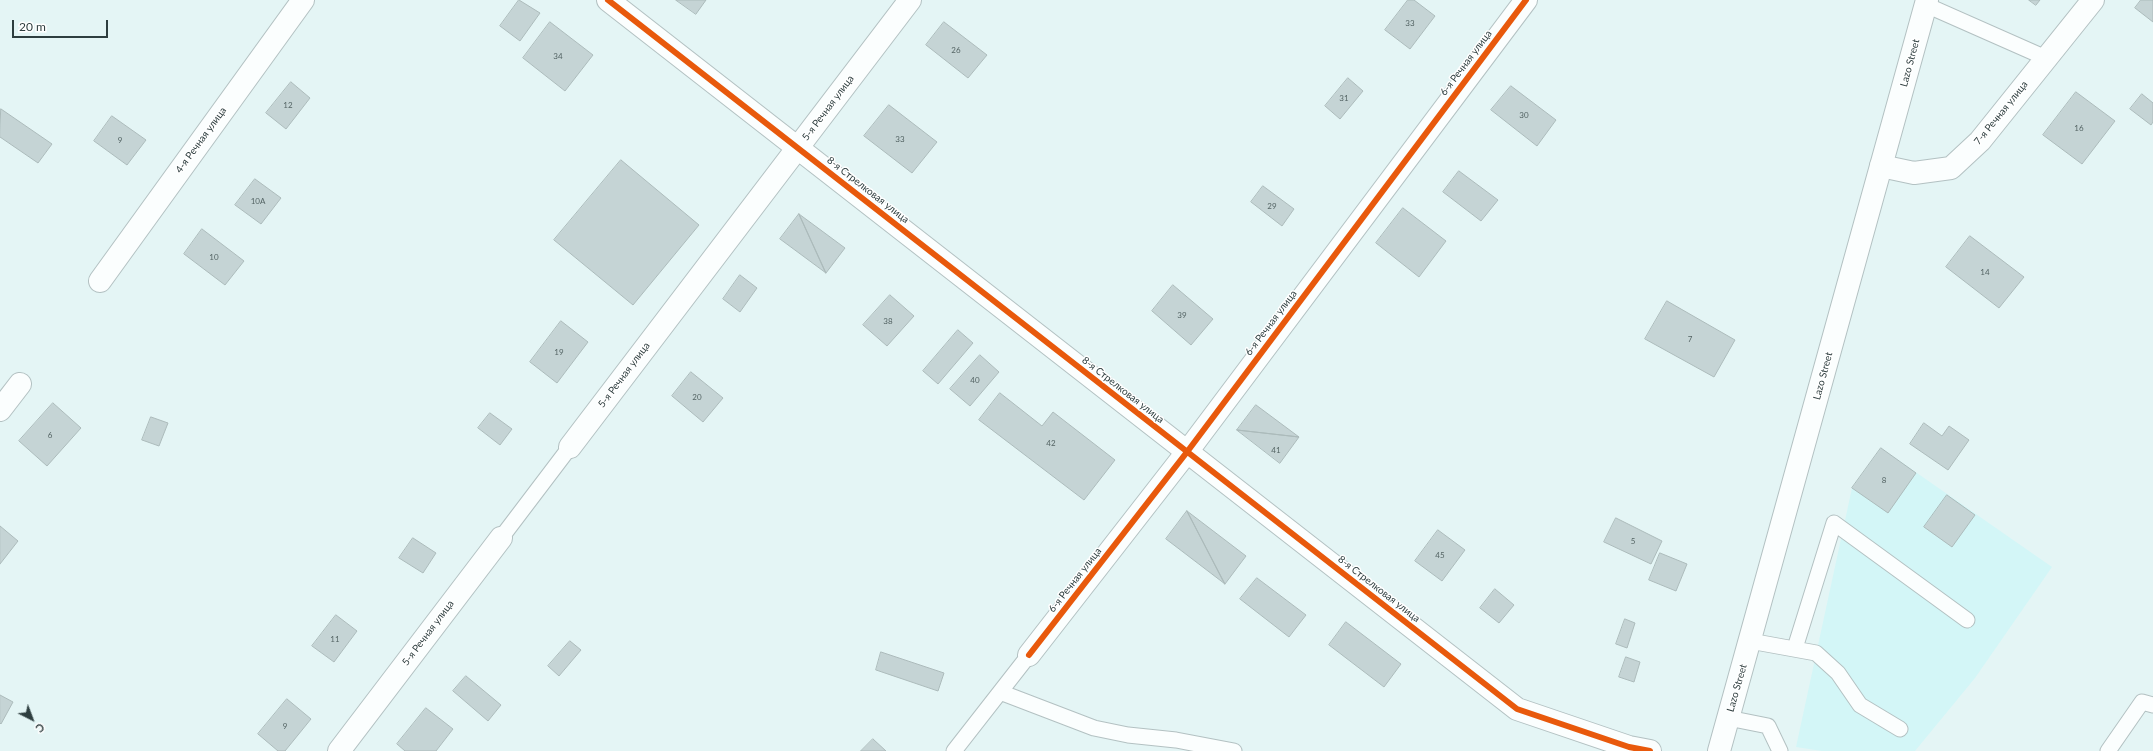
<!DOCTYPE html>
<meta charset="utf-8">
<style>
body{margin:0}
#map{position:relative;width:2153px;height:751px;overflow:hidden;background:#e4f5f5;font-family:Lato,sans-serif}
canvas{display:block}
.north{position:absolute;left:12px;top:699px;width:40px;height:40px;-webkit-text-stroke:3px #fff;paint-order:stroke;rotate:138deg;font-size:11px;font-weight:700;line-height:16px;text-align:center;color:#2e3e3f}
.north::after{content:'';display:block;margin:auto;width:14px;height:18px;background:#2e3e3f;clip-path:polygon(50% 0,100% 100%,50% 72%,0 100%)}
.scale{position:absolute;left:12px;top:20px;width:96px;height:18px;box-sizing:border-box;border:2px solid #2e3e3f;border-top:0;padding-left:5px;font-size:12px;line-height:14px;white-space:nowrap;color:#2e3e3f;-webkit-text-stroke:3px #fff;paint-order:stroke}
</style>
<div id="map">
<canvas width="2153" height="751"></canvas>
<div class="north">С</div>
<div class="scale">20 m</div>
</div>
<script>
const context = document.querySelector('canvas').getContext('2d');
context.lineJoin = 'round';
function fillPath(path, color) { context.fillStyle = color; context.fill(path, 'evenodd'); }
function stroke(path, color, width, dash) { context.strokeStyle = color; context.lineWidth = width; context.lineCap = dash ? 'butt' : 'round'; context.setLineDash(dash || []); context.stroke(path); }
function write(font, color, halo, rows, align = 'center') {
  context.font = font + ' Lato,sans-serif'; context.lineWidth = 3; context.setLineDash([]); context.textBaseline = 'middle'; context.strokeStyle = halo; context.fillStyle = color; for (const [text, x, y, turn = 0] of rows) {
    context.save(); context.translate(x, y); context.rotate((+turn || 0) * Math.PI / 180); context.textAlign = isNaN(turn) ? turn : align; if (halo) context.strokeText(text, 0, 0); context.fillText(text, 0, 0); context.restore();
  }
}
fillPath(new Path2D(`
 M 1881,448 L 2052,567 L 1975,678 L 1915,751 L 1822,751 L 1796,747 L 1852,488 Z`), '#d3f6f7');
const building = new Path2D(`
 M 519,0 L 540,13 L 520,41 L 500,26 Z
 M 676,0 L 706,0 L 696,14 Z
 M 1408,0 L 1414,0 L 1435,16 L 1410,49 L 1385,30 Z
 M 2029,0 L 2040,0 L 2036,5 Z
 M 2141,0 L 2153,0 L 2153,22 L 2135,8 Z
 M 550,22 L 593,55 L 565,91 L 523,58 Z
 M 944,22 L 987,55 L 968,78 L 926,45 Z
 M 1348,78 L 1363,91 L 1340,119 L 1325,106 Z
 M 291,82 L 310,98 L 286,129 L 266,113 Z
 M 1511,86 L 1556,120 L 1537,146 L 1491,110 Z
 M 2076,92 L 2115,121 L 2082,164 L 2043,135 Z
 M 2142,94 L 2153,103 L 2153,122 L 2151,125 L 2130,109 Z
 M 889,105 L 937,142 L 912,173 L 864,136 Z
 M 1,109 L 52,144 L 38,163 L 0,137 Z
 M 112,116 L 146,140 L 127,165 L 94,141 Z
 M 621,160 L 699,225 L 633,305 L 554,240 Z
 M 1459,171 L 1498,200 L 1481,221 L 1443,192 Z
 M 255,179 L 281,198 L 261,224 L 235,205 Z
 M 1263,186 L 1294,209 L 1282,226 L 1251,202 Z
 M 1403,208 L 1446,241 L 1419,277 L 1376,243 Z
 M 799,214 L 826,273 L 780,239 Z
 M 799,214 L 845,248 L 826,273 Z
 M 202,229 L 244,261 L 225,285 L 184,254 Z
 M 1970,236 L 2024,277 L 1999,308 L 1946,267 Z
 M 740,275 L 757,288 L 740,312 L 723,299 Z
 M 1173,285 L 1213,319 L 1191,345 L 1152,311 Z
 M 890,295 L 914,316 L 887,346 L 863,325 Z
 M 1667,301 L 1735,340 L 1714,377 L 1645,339 Z
 M 561,321 L 588,342 L 557,383 L 530,362 Z
 M 958,330 L 973,343 L 938,384 L 923,371 Z
 M 980,355 L 999,372 L 970,406 L 950,389 Z
 M 691,372 L 723,398 L 703,422 L 672,396 Z
 M 1000,393 L 1042,426 L 1053,412 L 1115,460 L 1084,500 L 979,420 Z
 M 53,403 L 81,428 L 47,466 L 19,441 Z
 M 1256,405 L 1299,437 L 1237,430 Z
 M 490,413 L 512,429 L 500,445 L 478,428 Z
 M 151,417 L 168,423 L 159,446 L 142,440 Z
 M 1924,423 L 1942,436 L 1949,426 L 1969,440 L 1948,470 L 1910,444 Z
 M 1237,430 L 1299,437 L 1280,463 Z
 M 1881,448 L 1916,473 L 1888,513 L 1852,488 Z
 M 1947,495 L 1975,515 L 1952,547 L 1924,527 Z
 M 1187,511 L 1246,556 L 1225,584 Z
 M 1187,511 L 1225,584 L 1166,539 Z
 M 1616,518 L 1662,541 L 1651,564 L 1604,542 Z
 M 0,526 L 18,541 L 0,564 Z
 M 1438,530 L 1465,550 L 1442,581 L 1415,561 Z
 M 413,538 L 436,553 L 423,573 L 399,558 Z
 M 1660,553 L 1687,564 L 1676,591 L 1649,580 Z
 M 1257,578 L 1306,615 L 1289,637 L 1240,599 Z
 M 1495,589 L 1514,605 L 1499,623 L 1480,608 Z
 M 336,615 L 357,631 L 334,662 L 312,646 Z
 M 1625,619 L 1635,623 L 1627,648 L 1616,644 Z
 M 1346,622 L 1401,664 L 1384,687 L 1329,645 Z
 M 570,641 L 581,650 L 559,676 L 548,666 Z
 M 881,652 L 944,673 L 938,691 L 876,670 Z
 M 1626,657 L 1640,662 L 1634,682 L 1619,677 Z
 M 466,676 L 501,705 L 488,721 L 453,691 Z
 M 0,695 L 13,702 L 1,724 L 0,723 Z
 M 287,699 L 311,719 L 285,751 L 278,751 L 258,734 Z
 M 426,708 L 453,729 L 436,751 L 405,751 L 397,744 Z
 M 873,739 L 886,751 L 861,751 Z`);
fillPath(building, '#c5d4d5');
stroke(building, '#acbbbb', 1);
const lane = new Path2D(`
 M 1926,5 L 2046,58
 M 501,538 L 570,447
 M 1750,641 L 1816,653 L 1838,673 L 1860,705 L 1900,729
 M 1795,648 L 1834,523 L 1967,620
 M 1000,692 L 1094,728 L 1128,735 L 1176,740 L 1234,751
 M 1728,718 L 1768,726 L 1780,751
 M 954,751 L 1029,655
 M 2108,751 L 2142,702 L 2153,705`);
const street = new Path2D(`
 M 608,0 L 1517,709 L 1629,747 L 1650,751
 M 1881,166 L 1914,173 L 1951,168 L 1980,141 L 2093,0
 M 100,281 L 303,0
 M 0,410 L 20,384
 M 570,447 L 910,0
 M 1029,655 L 1187,452 L 1526,0
 M 339,751 L 501,538`);
const secondary = new Path2D(`
 M 1719,751 L 1927,0`);
stroke(lane, '#b3c1c2', 17);
stroke(street, '#b3c1c2', 24);
stroke(secondary, '#b3c1c2', 24);
stroke(lane, '#fbfefe', 15);
stroke(street, '#fbfefe', 22);
stroke(secondary, '#fbfefe', 22);
stroke(new Path2D(`
 M 608,0 L 1517,709 L 1629,747 L 1650,751
 M 1029,655 L 1187,452 L 1526,0`), '#e8590c', 6);
write('8px', '#546464', null, [
 ["33",1410,23],
 ["26",956,50],
 ["34",558,56],
 ["31",1344,98],
 ["12",288,105],
 ["30",1524,115],
 ["16",2079,128],
 ["33",900,139],
 ["9",120,140],
 ["10А",258,201],
 ["29",1272,206],
 ["10",214,257],
 ["14",1985,272],
 ["39",1182,315],
 ["38",888,321],
 ["7",1690,339],
 ["19",559,352],
 ["40",975,380],
 ["20",697,397],
 ["6",50,435],
 ["42",1051,443],
 ["41",1276,450],
 ["8",1884,480],
 ["5",1633,541],
 ["45",1440,555],
 ["11",335,639],
 ["9",285,726]
]);
write('10px', '#2e3e3f', '#fff', [
 ["6-я Речная улица",1466,63,-53],
 ["Lazo Street",1910,63,-75],
 ["5-я Речная улица",828,108,-53],
 ["7-я Речная улица",2001,113,-51],
 ["4-я Речная улица",201,140,-54],
 ["8-я Стрелковая улица",868,190,38],
 ["6-я Речная улица",1271,323,-53],
 ["5-я Речная улица",624,375,-53],
 ["Lazo Street",1823,376,-75],
 ["8-я Стрелковая улица",1123,390,38],
 ["6-я Речная улица",1075,580,-52],
 ["8-я Стрелковая улица",1379,589,38],
 ["5-я Речная улица",428,633,-53],
 ["Lazo Street",1737,688,-74]
]);
</script>
